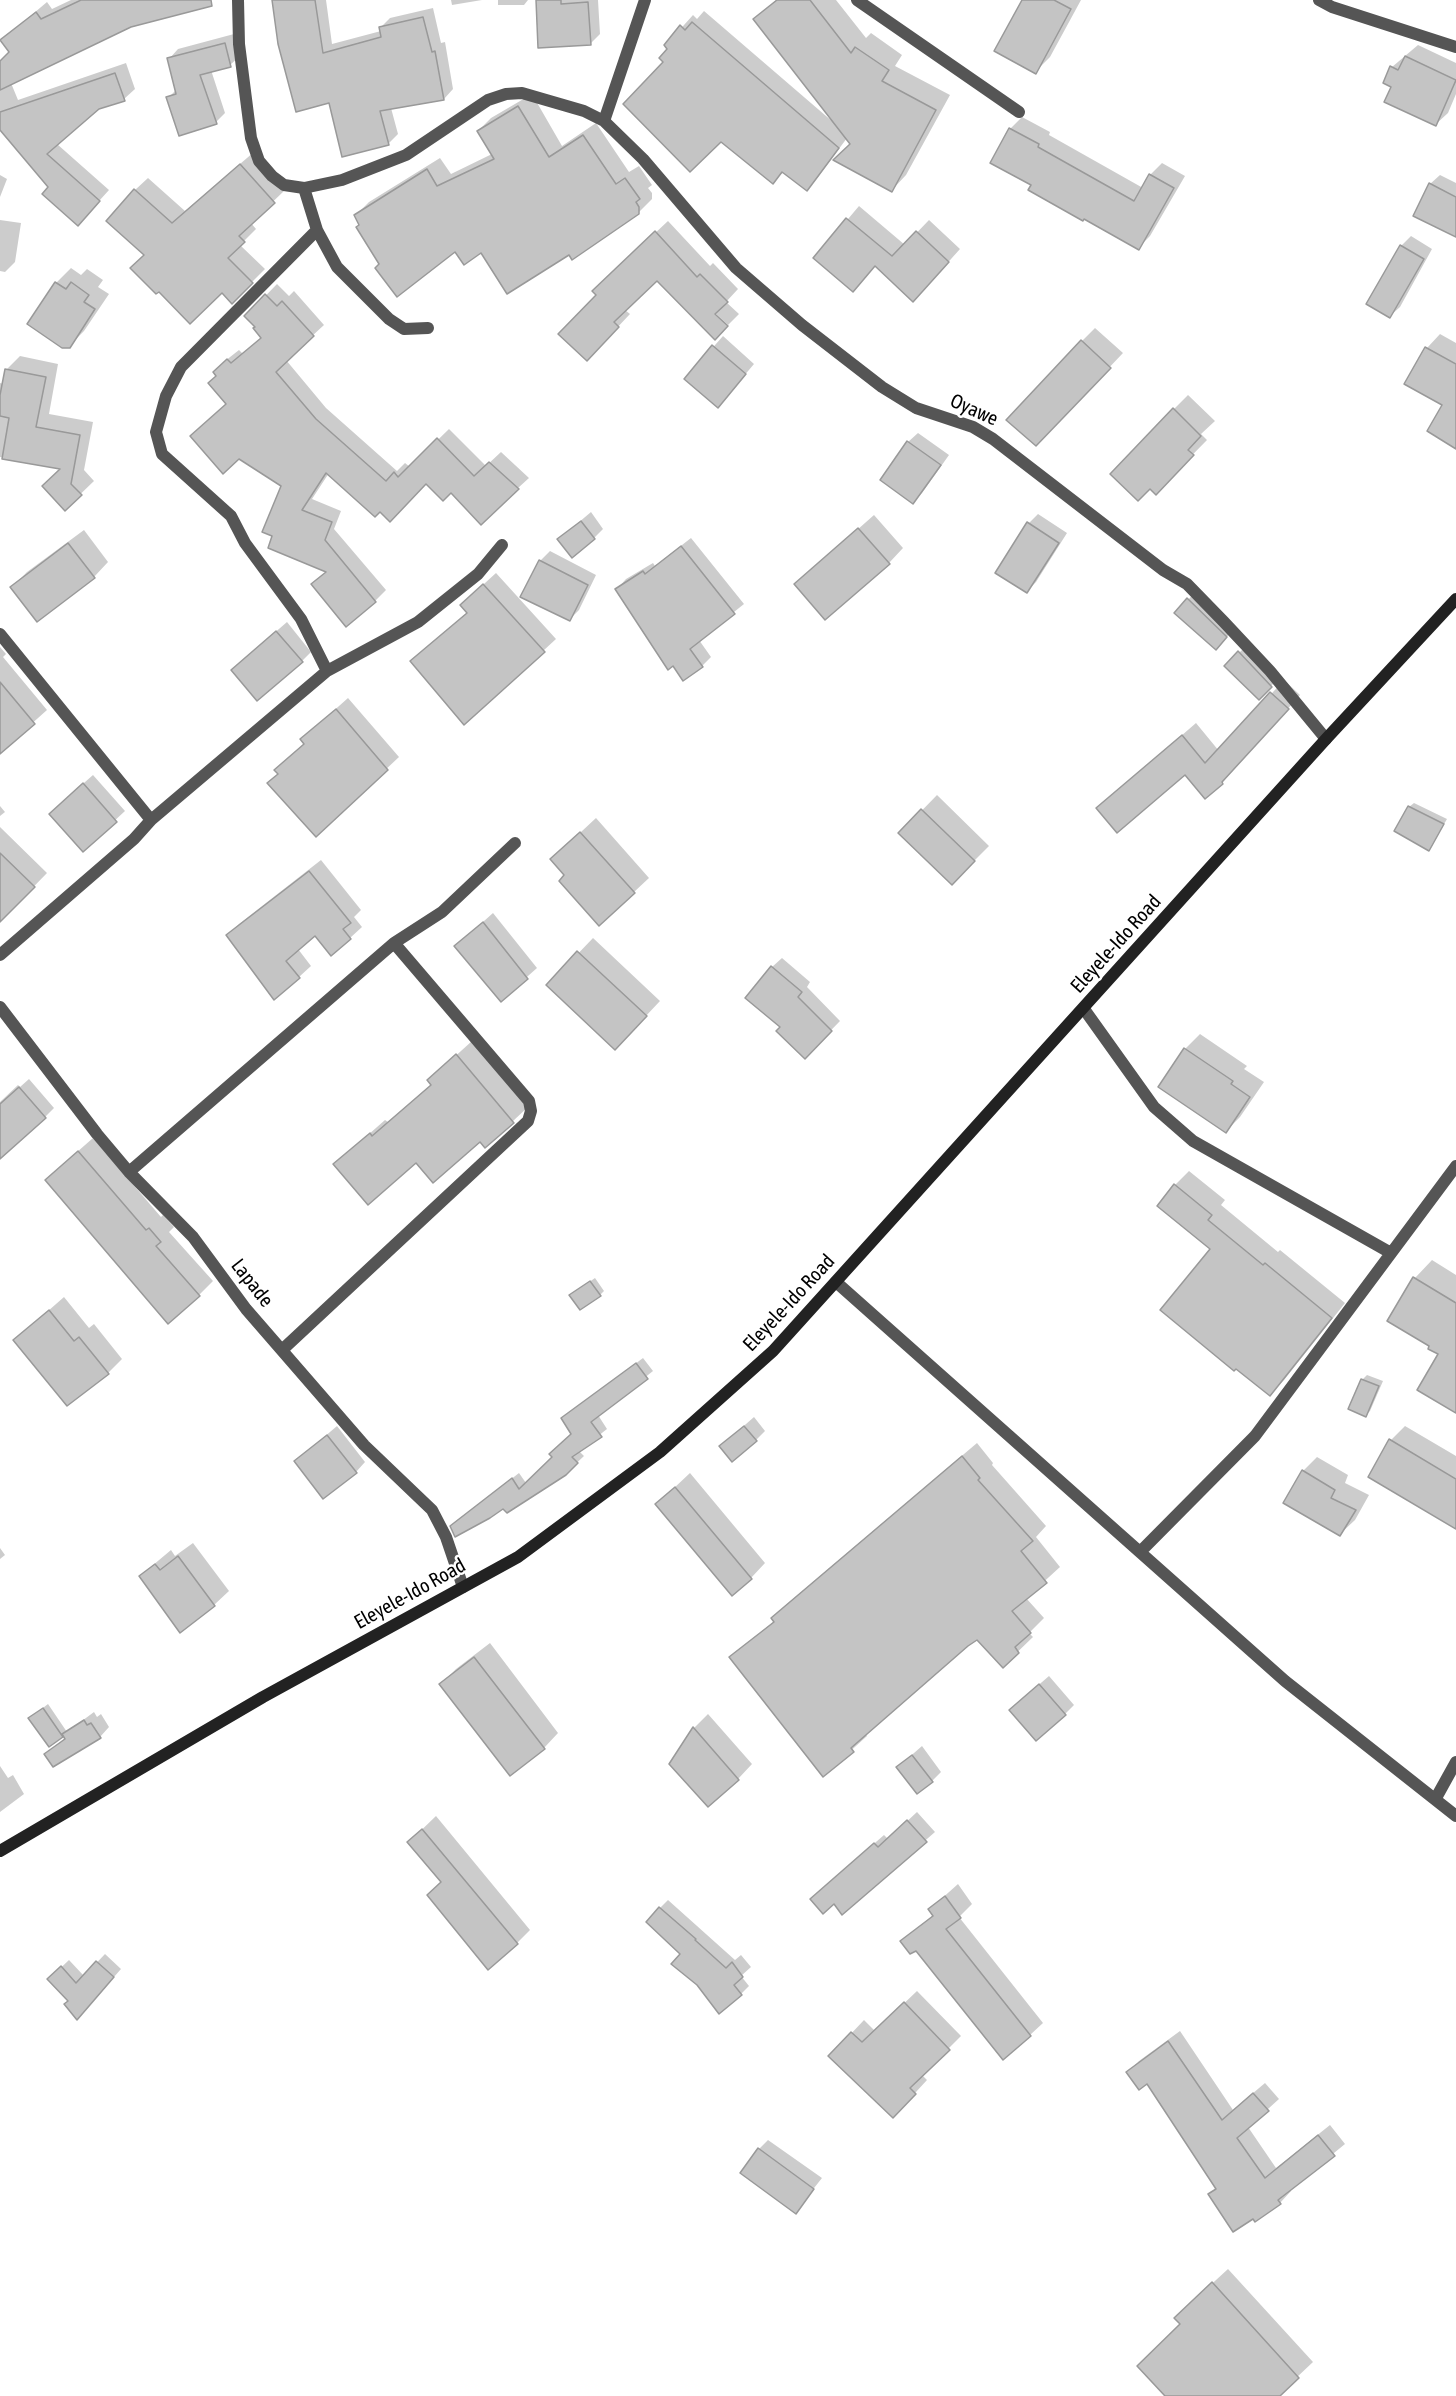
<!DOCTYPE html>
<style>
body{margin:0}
canvas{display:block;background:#fff}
</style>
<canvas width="1456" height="2396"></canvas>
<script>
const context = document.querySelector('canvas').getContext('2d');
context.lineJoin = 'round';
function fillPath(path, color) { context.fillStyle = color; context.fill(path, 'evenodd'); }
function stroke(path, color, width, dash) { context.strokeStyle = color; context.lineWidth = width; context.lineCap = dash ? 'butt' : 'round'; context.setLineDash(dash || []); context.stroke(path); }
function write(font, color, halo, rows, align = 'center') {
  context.font = font + ' "Asap Condensed",sans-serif'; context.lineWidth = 5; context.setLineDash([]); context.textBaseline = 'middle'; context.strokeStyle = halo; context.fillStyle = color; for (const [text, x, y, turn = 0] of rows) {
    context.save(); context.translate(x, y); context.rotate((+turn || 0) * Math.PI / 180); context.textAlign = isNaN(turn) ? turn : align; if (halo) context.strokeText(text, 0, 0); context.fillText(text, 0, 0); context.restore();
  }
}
fillPath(new Path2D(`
 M 71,0 L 199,0 L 131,26 L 11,83 L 18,100 L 126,63 L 135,89 L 124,99 L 98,108 L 57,144 L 109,190 L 90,211 L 0,125 L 0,64 L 11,52 L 2,40 L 47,2 L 52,9 Z
 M 273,0 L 326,0 L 332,44 L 381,31 L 380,28 L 390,18 L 433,8 L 441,43 L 445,42 L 453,89 L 444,99 L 391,108 L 398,134 L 388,144 L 331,102 Z
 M 451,0 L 482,0 L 452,5 Z
 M 498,0 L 528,0 L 524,5 L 498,5 Z
 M 543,0 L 598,0 L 600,34 L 590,44 Z
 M 776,0 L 836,0 L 866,38 L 871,33 L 902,55 L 895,66 L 950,95 L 906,175 L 892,190 L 847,138 L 818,177 L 807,189 L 784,171 L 773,182 L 665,62 L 669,49 L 666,45 L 693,15 L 697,19 L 704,11 L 833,122 L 755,19 Z
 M 1023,0 L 1081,0 L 1050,57 L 1035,72 Z
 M 234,34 L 240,56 L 230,65 L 211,70 L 225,113 L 216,122 L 168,98 L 177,89 L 169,59 L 178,49 Z
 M 1418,45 L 1456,63 L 1456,94 L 1448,113 L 1436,124 L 1393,86 L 1392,67 Z
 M 532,94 L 562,146 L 596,123 L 629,172 L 639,166 L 652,185 L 648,188 L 652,193 L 652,199 L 638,213 L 570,253 L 455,250 L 381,264 L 356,215 L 369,202 L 440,158 L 451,174 L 492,154 L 478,131 L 491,118 Z
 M 1022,117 L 1050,132 L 1049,135 L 1143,188 L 1150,175 L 1162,163 L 1185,176 L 1150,236 L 1138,248 L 992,162 L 1010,129 Z
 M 254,152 L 286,189 L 251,223 L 256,229 L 240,245 L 265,269 L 232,302 L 222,291 L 146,255 L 135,190 L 148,178 L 185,211 Z
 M 0,175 L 7,179 L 0,197 Z
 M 1440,175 L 1456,183 L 1456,235 L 1430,184 Z
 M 859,206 L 905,245 L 929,220 L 960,249 L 925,288 L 876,265 L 815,258 Z
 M 0,220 L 21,223 L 15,262 L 5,272 L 0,271 Z
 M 668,221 L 710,266 L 713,263 L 738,289 L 726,302 L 739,314 L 728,325 L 714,312 L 657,279 L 625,310 L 630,314 L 599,347 L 598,295 L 606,279 Z
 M 1411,236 L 1432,249 L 1400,307 L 1390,316 L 1401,246 Z
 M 71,268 L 81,275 L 87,269 L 103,280 L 98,287 L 109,294 L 84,331 L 69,346 L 29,324 L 56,283 Z
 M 277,284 L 289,296 L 294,291 L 324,325 L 286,360 L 326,408 L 397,471 L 405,463 L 410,467 L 449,429 L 486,466 L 501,452 L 529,478 L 518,488 L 451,490 L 426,482 L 390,519 L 329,473 L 312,499 L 341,511 L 334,529 L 386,590 L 375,601 L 313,584 L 327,571 L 274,535 L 282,485 L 228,403 L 218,375 L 225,361 L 239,350 L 243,354 L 262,337 L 257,326 L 246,316 Z
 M 1095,328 L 1123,353 L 1049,431 L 1082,341 Z
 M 1440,334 L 1456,343 L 1456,448 L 1444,405 L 1406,384 L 1427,348 Z
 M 723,336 L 754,364 L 727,396 L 686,378 Z
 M 20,356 L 58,364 L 49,414 L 93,422 L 84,470 L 94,481 L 65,509 L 62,468 L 0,457 L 0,383 L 4,384 L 6,370 Z
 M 1188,395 L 1215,421 L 1201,434 L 1207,440 L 1156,492 L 1174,409 Z
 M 918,433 L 949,455 L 922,493 L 913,502 L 908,442 Z
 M 591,512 L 603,529 L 594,538 L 559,539 Z
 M 1038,514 L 1067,533 L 1036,582 L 1027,591 L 997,572 L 1029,523 Z
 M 874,515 L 903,548 L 889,563 L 796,584 Z
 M 84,530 L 108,562 L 94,577 L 12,587 L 27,572 Z
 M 691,538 L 744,604 L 699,640 L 711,657 L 702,666 L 617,589 L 626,579 L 653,563 L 655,566 Z
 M 550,551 L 596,575 L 579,610 L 569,620 L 540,561 Z
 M 496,573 L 556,639 L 465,723 L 412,661 L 468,612 L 474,593 Z
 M 1198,589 L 1235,627 L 1225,639 L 1176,613 Z
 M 287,622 L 311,652 L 302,661 L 242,661 Z
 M 1249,643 L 1281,676 L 1259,698 L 1226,666 Z
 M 0,647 L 6,654 L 3,657 L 47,710 L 0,752 Z
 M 1284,680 L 1300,695 L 1222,783 L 1185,773 L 1098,808 L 1196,723 L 1219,751 Z
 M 348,698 L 399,757 L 316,835 L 279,773 L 288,758 L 305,743 L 302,739 Z
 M 93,775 L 125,811 L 83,850 L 60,804 Z
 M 937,795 L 989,846 L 952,883 L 900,833 Z
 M 1414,803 L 1447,819 L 1429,850 L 1409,807 Z
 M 0,806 L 5,812 L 0,816 Z
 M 596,818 L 649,878 L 634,892 L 566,875 L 567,845 Z
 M 0,827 L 47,873 L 9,912 L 0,903 Z
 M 321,860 L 361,910 L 354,917 L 362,927 L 350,938 L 315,934 L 298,949 L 311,966 L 299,977 L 228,935 L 239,924 Z
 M 493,913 L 537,968 L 501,1000 L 456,946 Z
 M 593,938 L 660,1001 L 629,1034 L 548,985 Z
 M 782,958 L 810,982 L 807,987 L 840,1021 L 805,1057 L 782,1027 L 772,967 Z
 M 1200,1034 L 1247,1066 L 1244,1069 L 1264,1082 L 1240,1117 L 1226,1131 L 1160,1086 L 1186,1048 Z
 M 472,1041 L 528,1107 L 513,1121 L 485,1146 L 480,1140 L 416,1161 L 335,1164 L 385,1120 L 388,1122 L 432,1084 L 429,1080 Z
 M 29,1079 L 54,1108 L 45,1117 L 0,1143 L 0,1102 L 18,1085 L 20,1087 Z
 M 93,1138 L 161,1217 L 163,1215 L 174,1227 L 169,1232 L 213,1281 L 199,1295 L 60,1167 Z
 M 1189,1171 L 1225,1200 L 1221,1205 L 1278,1252 L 1280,1250 L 1345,1303 L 1284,1380 L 1270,1394 L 1212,1249 L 1175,1185 Z
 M 1432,1260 L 1456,1275 L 1456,1410 L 1440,1353 L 1431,1346 L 1389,1321 L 1415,1278 Z
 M 595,1278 L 604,1291 L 600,1295 L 576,1291 Z
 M 64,1297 L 89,1328 L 94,1324 L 122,1359 L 108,1373 L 15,1340 Z
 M 643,1358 L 653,1371 L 598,1415 L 607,1429 L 579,1451 L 584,1456 L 565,1474 L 503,1507 L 451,1526 L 519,1473 L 526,1483 L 554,1457 L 573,1434 L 563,1418 Z
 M 1367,1375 L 1383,1381 L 1370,1411 L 1366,1415 L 1350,1408 L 1363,1379 Z
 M 754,1417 L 765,1431 L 756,1440 L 721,1446 Z
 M 337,1426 L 365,1462 L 356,1472 L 296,1461 Z
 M 1405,1426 L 1456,1456 L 1456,1527 L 1391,1440 Z
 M 977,1443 L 993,1463 L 992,1465 L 1046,1526 L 1036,1537 L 1060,1567 L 1026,1598 L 1044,1618 L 1029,1633 L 1033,1637 L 1003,1666 L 977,1638 L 865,1733 L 867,1736 L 824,1775 L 731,1658 L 775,1620 L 773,1618 L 787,1604 Z
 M 1317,1457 L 1348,1475 L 1345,1483 L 1369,1495 L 1355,1520 L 1340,1534 L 1303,1471 Z
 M 690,1473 L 765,1563 L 751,1578 L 657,1504 Z
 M 193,1543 L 229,1591 L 214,1605 L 140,1576 L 171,1550 L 175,1556 Z
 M 0,1548 L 5,1555 L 0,1559 Z
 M 490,1643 L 558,1733 L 544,1748 L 441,1684 L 456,1669 Z
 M 1049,1676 L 1074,1705 L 1065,1714 L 1020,1701 Z
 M 48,1704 L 67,1732 L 94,1712 L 97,1717 L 101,1714 L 109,1727 L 100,1737 L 46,1754 L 66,1737 L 64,1734 L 49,1745 L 30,1718 Z
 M 708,1714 L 752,1764 L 738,1779 L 694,1728 Z
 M 922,1746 L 941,1772 L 932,1781 L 898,1767 Z
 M 0,1766 L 8,1778 L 13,1775 L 24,1794 L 0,1812 Z
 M 917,1812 L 935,1832 L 843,1912 L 821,1890 L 884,1835 L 888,1839 Z
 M 436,1816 L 530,1930 L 517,1943 L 442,1881 L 409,1842 Z
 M 958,1884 L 972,1904 L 959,1917 L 1043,2023 L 1030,2035 L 916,1949 L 902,1942 L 934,1914 L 930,1909 Z
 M 668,1900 L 735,1960 L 741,1955 L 751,1967 L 741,1976 L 749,1986 L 741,1994 L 682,1954 L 660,1908 Z
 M 105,1954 L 121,1969 L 85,2010 L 70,2001 L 49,1979 L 69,1960 L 84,1976 Z
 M 917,1991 L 961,2036 L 922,2075 L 927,2080 L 905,2104 L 830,2056 L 864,2020 L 875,2031 Z
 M 1180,2031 L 1233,2110 L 1265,2083 L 1279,2099 L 1248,2127 L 1276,2168 L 1330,2125 L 1345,2144 L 1290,2189 L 1291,2191 L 1280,2203 L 1256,2219 L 1209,2195 L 1217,2187 L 1147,2082 L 1128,2072 L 1139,2061 Z
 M 768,2140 L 822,2178 L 795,2212 L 759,2149 Z
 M 1228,2269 L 1313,2362 L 1277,2396 L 1167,2396 L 1182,2324 L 1191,2303 Z`), '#0003');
const building = new Path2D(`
 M 81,0 L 211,0 L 212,6 L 131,27 L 0,90 L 0,61 L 9,52 L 0,40 L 36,12 L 41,19 Z
 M 272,0 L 315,0 L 323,53 L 381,37 L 379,27 L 423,17 L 432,52 L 435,51 L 444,100 L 380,111 L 389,145 L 342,157 L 329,103 L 296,112 L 278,44 Z
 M 536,0 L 561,0 L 561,4 L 588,2 L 591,45 L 538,48 Z
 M 777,0 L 810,0 L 851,53 L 855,47 L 889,70 L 882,81 L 936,110 L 892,192 L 833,160 L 850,144 L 753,19 Z
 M 1022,0 L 1054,0 L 1071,9 L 1036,74 L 994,51 Z
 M 692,22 L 839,148 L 807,191 L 782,172 L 773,184 L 721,142 L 690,172 L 623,104 L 663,62 L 659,58 L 667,49 L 664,45 L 680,25 L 685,30 Z
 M 225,43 L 231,67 L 200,75 L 217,124 L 179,136 L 166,97 L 176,94 L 167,58 Z
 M 1405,56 L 1456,80 L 1436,126 L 1384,102 L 1391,87 L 1383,83 L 1390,66 L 1398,70 Z
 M 115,73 L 125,101 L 99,109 L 47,154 L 100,201 L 78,226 L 42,194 L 48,187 L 0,130 L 0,112 Z
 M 518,106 L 549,157 L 583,135 L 616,184 L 625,178 L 640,199 L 636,202 L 639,207 L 639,214 L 572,260 L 569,255 L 507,294 L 481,253 L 464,265 L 455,252 L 397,297 L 375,268 L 379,264 L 356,227 L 359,225 L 354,215 L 427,169 L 437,186 L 494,159 L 477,131 Z
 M 1009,128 L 1039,144 L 1038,147 L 1134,201 L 1149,174 L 1174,188 L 1139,250 L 1084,219 L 1083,221 L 1028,190 L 1031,185 L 990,163 Z
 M 240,164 L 275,203 L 239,236 L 245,242 L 228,258 L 253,283 L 232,304 L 222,293 L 190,324 L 159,292 L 156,294 L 130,268 L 144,255 L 106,221 L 134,189 L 172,223 Z
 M 1429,183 L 1456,197 L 1456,237 L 1413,216 Z
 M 846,218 L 892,256 L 916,231 L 949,262 L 913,302 L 875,266 L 853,292 L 813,258 Z
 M 655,231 L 697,277 L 700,274 L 728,302 L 715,314 L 728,326 L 715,340 L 657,281 L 614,322 L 619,327 L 587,361 L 558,334 L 596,295 L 592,291 Z
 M 1400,245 L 1424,259 L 1390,318 L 1366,304 Z
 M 55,282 L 66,289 L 71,282 L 89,295 L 84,302 L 95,309 L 70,348 L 62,348 L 27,324 Z
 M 265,294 L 277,306 L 282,301 L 314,336 L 276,372 L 316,419 L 386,481 L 394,472 L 398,477 L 437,438 L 474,476 L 489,462 L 519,489 L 481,525 L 451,493 L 443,501 L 426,484 L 390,522 L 380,512 L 375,517 L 326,473 L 302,510 L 332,522 L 325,540 L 376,602 L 346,627 L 311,584 L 326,572 L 268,548 L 272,536 L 262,532 L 281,486 L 239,459 L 223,474 L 190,436 L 226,404 L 208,383 L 216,376 L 213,372 L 227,359 L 231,363 L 261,338 L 253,328 L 255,327 L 244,316 Z
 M 1081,340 L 1111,368 L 1036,446 L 1006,420 Z
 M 712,345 L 746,374 L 718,408 L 684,379 Z
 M 1425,347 L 1456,364 L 1456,449 L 1427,431 L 1442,405 L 1404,384 Z
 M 5,369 L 46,377 L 36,427 L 80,435 L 71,484 L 82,495 L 65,511 L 42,486 L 60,469 L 2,459 L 9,418 L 0,416 L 0,395 Z
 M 1173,408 L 1201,436 L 1188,450 L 1194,455 L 1156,495 L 1150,489 L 1138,501 L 1110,474 Z
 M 907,441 L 941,465 L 913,504 L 880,480 Z
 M 581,521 L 595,539 L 572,558 L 557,539 Z
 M 1027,522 L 1059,543 L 1027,593 L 995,573 Z
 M 858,528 L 890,564 L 825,620 L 794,584 Z
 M 68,543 L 95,578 L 37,622 L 10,587 Z
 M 681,546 L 735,614 L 690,649 L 703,667 L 683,681 L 673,666 L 668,670 L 615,589 L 643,571 L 645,574 Z
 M 539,560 L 588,585 L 570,621 L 520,597 Z
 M 483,584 L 545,652 L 464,725 L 410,661 L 467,613 L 460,605 Z
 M 1187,598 L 1227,637 L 1216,650 L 1174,613 Z
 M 276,631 L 303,662 L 257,701 L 231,670 Z
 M 1238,651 L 1272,687 L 1259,700 L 1224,666 Z
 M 0,682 L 35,724 L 0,754 Z
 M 1270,692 L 1289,709 L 1222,782 L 1223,784 L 1205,799 L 1185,775 L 1117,833 L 1096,808 L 1182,735 L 1205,763 Z
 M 336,709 L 388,770 L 316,837 L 267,783 L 278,774 L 274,770 L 304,744 L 300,739 Z
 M 83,783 L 117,822 L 83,852 L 49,814 Z
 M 1408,806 L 1444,824 L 1429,851 L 1394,831 Z
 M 921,809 L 975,861 L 952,885 L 898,833 Z
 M 580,832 L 635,893 L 599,926 L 559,881 L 564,875 L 550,859 Z
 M 0,853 L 35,887 L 0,922 Z
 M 309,871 L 351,923 L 343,929 L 351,939 L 331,956 L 315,936 L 286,961 L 300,978 L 274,1000 L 226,935 Z
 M 483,922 L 528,979 L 501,1002 L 454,946 Z
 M 577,951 L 647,1016 L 615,1050 L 546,985 Z
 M 771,966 L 802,992 L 798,997 L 832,1031 L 805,1059 L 776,1031 L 780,1027 L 745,998 Z
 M 1184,1048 L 1233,1081 L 1231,1084 L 1250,1097 L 1226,1133 L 1158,1087 Z
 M 456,1054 L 514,1123 L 485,1148 L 480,1142 L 433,1183 L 416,1163 L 368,1205 L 333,1164 L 370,1133 L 372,1136 L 431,1085 L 427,1080 Z
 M 19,1087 L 46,1118 L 0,1159 L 0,1104 Z
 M 78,1151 L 146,1230 L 149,1228 L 161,1242 L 156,1246 L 200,1296 L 168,1324 L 45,1180 Z
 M 1174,1184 L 1212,1215 L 1208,1220 L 1263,1265 L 1265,1263 L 1332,1318 L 1270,1396 L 1236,1369 L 1234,1371 L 1160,1310 L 1210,1249 L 1157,1206 Z
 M 1413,1277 L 1456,1303 L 1456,1413 L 1417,1390 L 1438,1354 L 1428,1349 L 1429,1346 L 1387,1321 Z
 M 590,1281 L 601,1296 L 580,1310 L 569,1295 Z
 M 49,1310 L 74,1341 L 79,1337 L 109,1374 L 67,1406 L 13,1340 Z
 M 636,1363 L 648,1379 L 591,1422 L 602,1437 L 572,1457 L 578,1463 L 566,1475 L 507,1513 L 503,1509 L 490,1518 L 455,1537 L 450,1526 L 512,1478 L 519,1489 L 552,1457 L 549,1454 L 571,1434 L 561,1418 Z
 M 1361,1379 L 1379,1386 L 1366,1417 L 1348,1409 Z
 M 744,1426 L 757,1441 L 732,1462 L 719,1446 Z
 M 327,1435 L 357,1473 L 323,1499 L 294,1461 Z
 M 1389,1439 L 1456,1479 L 1456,1529 L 1368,1477 Z
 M 962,1456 L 980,1478 L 978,1480 L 1033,1541 L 1021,1551 L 1047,1583 L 1012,1611 L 1031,1633 L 1015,1647 L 1019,1653 L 1003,1668 L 977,1640 L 968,1646 L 851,1748 L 854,1752 L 823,1777 L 729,1657 L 774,1622 L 771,1618 Z
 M 1302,1470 L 1335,1490 L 1331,1498 L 1356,1510 L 1340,1536 L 1283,1503 Z
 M 675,1487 L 752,1579 L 732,1596 L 655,1504 Z
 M 178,1556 L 215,1606 L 180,1633 L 139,1576 L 155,1564 L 160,1570 Z
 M 474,1657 L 545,1749 L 510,1776 L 439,1684 Z
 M 1039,1684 L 1066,1715 L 1036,1741 L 1009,1710 Z
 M 43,1708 L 63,1737 L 49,1747 L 28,1718 Z
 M 84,1720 L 87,1725 L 91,1723 L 101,1738 L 53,1767 L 44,1754 L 65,1739 L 62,1734 Z
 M 693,1727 L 739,1780 L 708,1807 L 669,1764 Z
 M 912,1755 L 933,1782 L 917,1794 L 896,1767 Z
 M 907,1820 L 927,1842 L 842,1915 L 834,1904 L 823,1914 L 810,1899 L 874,1843 L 878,1847 Z
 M 422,1829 L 518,1944 L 488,1970 L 427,1895 L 441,1882 L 407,1842 Z
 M 945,1896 L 961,1918 L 946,1929 L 1031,2036 L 1003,2060 L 916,1951 L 910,1954 L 900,1941 L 933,1916 L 928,1909 Z
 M 659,1907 L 696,1939 L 695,1940 L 726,1968 L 732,1962 L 743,1977 L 734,1985 L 742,1995 L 719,2014 L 697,1985 L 671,1964 L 680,1954 L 646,1922 Z
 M 96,1961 L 114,1977 L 77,2020 L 64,2004 L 68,2001 L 47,1979 L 61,1966 L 76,1983 Z
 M 904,2002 L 950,2050 L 910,2088 L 916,2094 L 893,2118 L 828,2056 L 851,2032 L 862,2042 Z
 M 1168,2041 L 1222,2120 L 1253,2093 L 1269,2111 L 1237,2138 L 1265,2178 L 1318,2135 L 1335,2156 L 1278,2200 L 1281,2204 L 1255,2222 L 1253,2219 L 1233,2232 L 1208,2194 L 1216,2189 L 1147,2084 L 1139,2090 L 1126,2072 Z
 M 758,2148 L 814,2189 L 796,2214 L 740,2173 Z
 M 1212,2282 L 1299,2378 L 1280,2396 L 1165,2396 L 1137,2366 L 1180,2324 L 1174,2318 Z`);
fillPath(building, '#c4c4c4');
stroke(building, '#999', 1.5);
stroke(new Path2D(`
 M 238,0 L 239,44 L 251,138 L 259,161 L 272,176 L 284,185 L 304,188 L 342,180 L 406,155 L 488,100 L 506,94 L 522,93 L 584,111 L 604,121 L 643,159 L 736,268 L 802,325 L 882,387 L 916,408 L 973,427 L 993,439 L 1163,570 L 1187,584 L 1224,622 L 1270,671 L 1326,739
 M 857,0 L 1019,112
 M 1319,0 L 1332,7 L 1456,47
 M 604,121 L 645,0
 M 304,188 L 317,230 L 337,267 L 389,319 L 404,329 L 428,328
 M 317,230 L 181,367 L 166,396 L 156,432 L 162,454 L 231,516 L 245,543 L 301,619 L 327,671
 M 0,634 L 151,820 L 134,839 L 0,955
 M 151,820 L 327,671 L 418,622 L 478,574 L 502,545
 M 0,1007 L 97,1134 L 129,1172 L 193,1237 L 246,1309 L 364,1445 L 432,1510 L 446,1537 L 463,1587
 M 1084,1009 L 1154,1107 L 1193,1141 L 1391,1253
 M 129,1172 L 394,943 L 442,912 L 515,843
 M 836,1282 L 1285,1681 L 1456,1816
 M 282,1350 L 528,1121 L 531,1111 L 529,1101 L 394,943
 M 1140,1552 L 1255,1436 L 1456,1166
 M 1436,1798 L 1456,1762`), '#555', 12);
stroke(new Path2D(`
 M 0,1851 L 263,1697 L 518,1557 L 660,1452 L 773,1351 L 1326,739 L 1456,599`), '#222', 12);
write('20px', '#000', '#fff', [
 ["Oyawe",974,410,24],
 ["Eleyele-Ido Road",1116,944,-48],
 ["Lapade",252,1283,52],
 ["Eleyele-Ido Road",789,1303,-47],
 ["Eleyele-Ido Road",410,1594,-29]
]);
</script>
